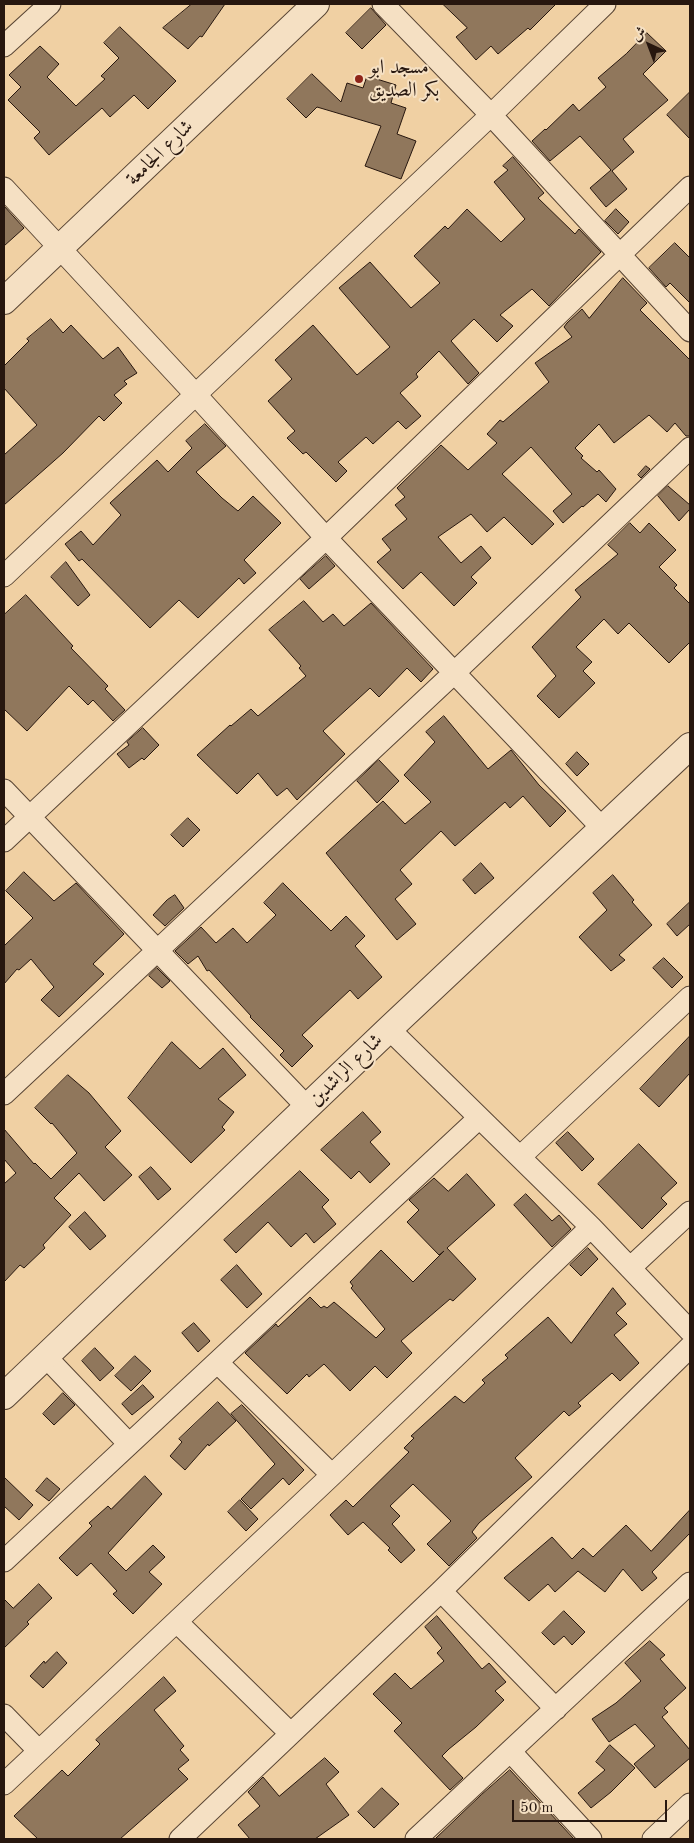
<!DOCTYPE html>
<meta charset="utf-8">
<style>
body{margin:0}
#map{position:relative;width:694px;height:1843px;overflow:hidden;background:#f0d0a3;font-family:"Old Standard TT",Amiri,serif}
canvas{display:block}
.frame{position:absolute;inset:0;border:5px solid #27170f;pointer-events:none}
.north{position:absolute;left:624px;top:20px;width:50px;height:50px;-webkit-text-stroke:4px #f5e0c3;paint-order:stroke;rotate:317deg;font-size:14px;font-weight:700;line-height:20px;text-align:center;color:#27170f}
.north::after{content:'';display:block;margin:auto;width:18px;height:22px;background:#27170f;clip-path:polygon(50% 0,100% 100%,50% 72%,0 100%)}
.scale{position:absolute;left:512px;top:1800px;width:155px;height:22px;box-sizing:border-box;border:2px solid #27170f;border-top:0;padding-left:6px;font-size:15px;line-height:18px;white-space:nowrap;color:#27170f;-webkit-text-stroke:4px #f5e0c3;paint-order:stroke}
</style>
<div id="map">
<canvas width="694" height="1843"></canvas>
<div class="frame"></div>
<div class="north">ش</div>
<div class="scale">50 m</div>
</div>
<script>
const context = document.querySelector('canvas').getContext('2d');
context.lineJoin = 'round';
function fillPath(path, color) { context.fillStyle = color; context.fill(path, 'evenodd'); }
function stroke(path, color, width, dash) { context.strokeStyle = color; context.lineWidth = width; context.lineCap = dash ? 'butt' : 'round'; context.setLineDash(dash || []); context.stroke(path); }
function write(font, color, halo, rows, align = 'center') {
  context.font = font + ' "Old Standard TT",Amiri,serif'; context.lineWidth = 4; context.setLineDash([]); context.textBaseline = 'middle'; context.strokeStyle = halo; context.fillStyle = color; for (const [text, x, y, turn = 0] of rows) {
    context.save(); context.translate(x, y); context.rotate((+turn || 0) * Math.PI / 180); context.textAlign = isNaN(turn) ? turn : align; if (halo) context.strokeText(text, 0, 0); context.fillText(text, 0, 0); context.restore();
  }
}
const building = new Path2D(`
 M 192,4 L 225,4 L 202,37 L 200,36 L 188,49 L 163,28 Z
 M 443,4 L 556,4 L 530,30 L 528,28 L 498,54 L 491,46 L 476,60 L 456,37 L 467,28 Z
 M 371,8 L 386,25 L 362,49 L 346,33 Z
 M 120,27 L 176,81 L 148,109 L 134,95 L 110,117 L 102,108 L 49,155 L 34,138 L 40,132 L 8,100 L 21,87 L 9,75 L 40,46 L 59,64 L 47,77 L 76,106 L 105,79 L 101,76 L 119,58 L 104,43 Z
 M 647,33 L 666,51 L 643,74 L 668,100 L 623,139 L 634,152 L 612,171 L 627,189 L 606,207 L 590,188 L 611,170 L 580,136 L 550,161 L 532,141 L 545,129 L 546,130 L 573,104 L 579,111 L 606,87 L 598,78 L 626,54 Z
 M 312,74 L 341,102 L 347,83 L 363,88 L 367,76 L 396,85 L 391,103 L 406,108 L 397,134 L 416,141 L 401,179 L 365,166 L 381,126 L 317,107 L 306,118 L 287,99 Z
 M 690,92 L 690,139 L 667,115 Z
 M 513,157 L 544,193 L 538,198 L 575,234 L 579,229 L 601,252 L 549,306 L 532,289 L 500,315 L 513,326 L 497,342 L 474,319 L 451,341 L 479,373 L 468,384 L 439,351 L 416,374 L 418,377 L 400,393 L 421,416 L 406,429 L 398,421 L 373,444 L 366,437 L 338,462 L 347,471 L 336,482 L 306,452 L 303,454 L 287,438 L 295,431 L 268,401 L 292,379 L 275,360 L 313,325 L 357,375 L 390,347 L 339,288 L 370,262 L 411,308 L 440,283 L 414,256 L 445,226 L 448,229 L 467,209 L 501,242 L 525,219 L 494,182 L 508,170 L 503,166 Z
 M 4,206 L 24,228 L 4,246 Z
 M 616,209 L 629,222 L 618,234 L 605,221 Z
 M 675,243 L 690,258 L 690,303 L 670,283 L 666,287 L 649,268 Z
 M 623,278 L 647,303 L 640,310 L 690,360 L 690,436 L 686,436 L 675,423 L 667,432 L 649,415 L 614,443 L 599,424 L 575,448 L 583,456 L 581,458 L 597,472 L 599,470 L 616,489 L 606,502 L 598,494 L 583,507 L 582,506 L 563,523 L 553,511 L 572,494 L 531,447 L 502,474 L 554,524 L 532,545 L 504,517 L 487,532 L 471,514 L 438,537 L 461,563 L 481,546 L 491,558 L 471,577 L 477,583 L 454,606 L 421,572 L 403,589 L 377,562 L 391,550 L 382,539 L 407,519 L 395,505 L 405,497 L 397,488 L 441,445 L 468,470 L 497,443 L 487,434 L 500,420 L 503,422 L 549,382 L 535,363 L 572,337 L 564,327 L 567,323 L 582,309 L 589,318 Z
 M 51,319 L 63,333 L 71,325 L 103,359 L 118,347 L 137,373 L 124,381 L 127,384 L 114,395 L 122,403 L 104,421 L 99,416 L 63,453 L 4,505 L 4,455 L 37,425 L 4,388 L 4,366 L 29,341 L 27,339 Z
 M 205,424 L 226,446 L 196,472 L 222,498 L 238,511 L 253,496 L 281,523 L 244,560 L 256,573 L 244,584 L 239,578 L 198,618 L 179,600 L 150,628 L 82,559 L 79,561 L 65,544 L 81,531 L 93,545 L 121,515 L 110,503 L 157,460 L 168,472 L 192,448 L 186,441 Z
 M 646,466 L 650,469 L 641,478 L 638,475 Z
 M 668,486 L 690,505 L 690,509 L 679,521 L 658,496 Z
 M 630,523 L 640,533 L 649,523 L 676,550 L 659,567 L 677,585 L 674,588 L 690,604 L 690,642 L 669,663 L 629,623 L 618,634 L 604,619 L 576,647 L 592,662 L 583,671 L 595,683 L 559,718 L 537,696 L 556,676 L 532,647 L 581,597 L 575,590 L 618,554 L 608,545 Z
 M 326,556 L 335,566 L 309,589 L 300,579 Z
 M 66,562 L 90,595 L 78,606 L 51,577 Z
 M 26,595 L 73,646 L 71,648 L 108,686 L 105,689 L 125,710 L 113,721 L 93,700 L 88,705 L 69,686 L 27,731 L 4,709 L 4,615 Z
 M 304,601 L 323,622 L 333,614 L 344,626 L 371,603 L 433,669 L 421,682 L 407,668 L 379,697 L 370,688 L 323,731 L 345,754 L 297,800 L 287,788 L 277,796 L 258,773 L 237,794 L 197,755 L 230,725 L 231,726 L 251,709 L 258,716 L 306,676 L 299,668 L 301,666 L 269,630 Z
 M 444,716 L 488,769 L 511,750 L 539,785 L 566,811 L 550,827 L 523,796 L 510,808 L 505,802 L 455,846 L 441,831 L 400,870 L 412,884 L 395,899 L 416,924 L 397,940 L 326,853 L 383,801 L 405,824 L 431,802 L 404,775 L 435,742 L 426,732 Z
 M 143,728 L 159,745 L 144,760 L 142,758 L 129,768 L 117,754 L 129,745 L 127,742 Z
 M 577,752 L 589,764 L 577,776 L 566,764 Z
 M 379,760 L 399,781 L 377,803 L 357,781 Z
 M 188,818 L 200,830 L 183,847 L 171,835 Z
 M 481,863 L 494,878 L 475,894 L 463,880 Z
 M 24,872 L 54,901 L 76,883 L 124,934 L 93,964 L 104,974 L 59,1017 L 41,1000 L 54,987 L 31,959 L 19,970 L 17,969 L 4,984 L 4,946 L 33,918 L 6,891 Z
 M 613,875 L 634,900 L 632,902 L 652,925 L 619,955 L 625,960 L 611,971 L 579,937 L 607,910 L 593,893 Z
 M 283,883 L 331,931 L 346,916 L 365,936 L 355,946 L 382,977 L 358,999 L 350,990 L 302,1035 L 313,1046 L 292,1067 L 280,1055 L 284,1051 L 250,1017 L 251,1016 L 209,970 L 207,971 L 198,956 L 188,964 L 175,951 L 201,927 L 216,943 L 233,928 L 247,943 L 276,915 L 264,903 Z
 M 175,895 L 184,908 L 165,926 L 153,915 L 167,900 Z
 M 690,902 L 690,924 L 677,936 L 667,924 Z
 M 664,958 L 683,977 L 672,988 L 653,968 Z
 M 157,968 L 170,981 L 162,988 L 149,976 Z
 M 690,1036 L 690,1073 L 659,1107 L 640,1089 Z
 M 172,1042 L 200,1069 L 223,1048 L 246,1075 L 218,1099 L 234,1112 L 222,1127 L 225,1130 L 191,1163 L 128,1098 Z
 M 68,1075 L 89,1093 L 121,1131 L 105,1147 L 132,1175 L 104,1201 L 79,1173 L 54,1198 L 71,1215 L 43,1245 L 45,1248 L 24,1268 L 20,1265 L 4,1282 L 4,1184 L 16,1173 L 4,1159 L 4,1129 L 34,1164 L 35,1163 L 51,1179 L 77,1153 L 52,1123 L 51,1124 L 35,1108 Z
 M 363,1112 L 381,1132 L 370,1142 L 390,1164 L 370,1183 L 359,1171 L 351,1179 L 321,1150 Z
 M 568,1132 L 594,1159 L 582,1171 L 556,1143 Z
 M 639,1144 L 677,1183 L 661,1198 L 667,1204 L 642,1229 L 598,1184 Z
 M 151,1167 L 171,1189 L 158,1200 L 139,1177 Z
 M 300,1171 L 329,1200 L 322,1207 L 336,1224 L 314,1243 L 306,1233 L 291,1247 L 268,1222 L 236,1253 L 224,1240 Z
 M 467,1174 L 495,1205 L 447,1248 L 476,1279 L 453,1301 L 450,1299 L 401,1341 L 412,1353 L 387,1378 L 375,1366 L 350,1391 L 324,1364 L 309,1377 L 307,1374 L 287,1394 L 245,1353 L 276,1324 L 278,1327 L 310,1297 L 321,1308 L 324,1306 L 327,1308 L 334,1302 L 376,1338 L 385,1329 L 351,1288 L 353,1286 L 350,1282 L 381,1250 L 413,1282 L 444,1251 L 439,1255 L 407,1222 L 419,1210 L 409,1200 L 434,1178 L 448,1191 Z
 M 526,1194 L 552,1221 L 559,1215 L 571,1229 L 552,1247 L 514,1205 Z
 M 85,1212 L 106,1236 L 90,1250 L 69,1227 Z
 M 588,1248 L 598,1259 L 581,1276 L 570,1265 Z
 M 237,1265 L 262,1294 L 247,1308 L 221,1280 Z
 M 613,1288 L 626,1304 L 616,1313 L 627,1324 L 614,1335 L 639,1363 L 620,1381 L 612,1373 L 578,1403 L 581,1406 L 569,1416 L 564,1411 L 515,1458 L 532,1477 L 479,1523 L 472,1532 L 477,1538 L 449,1566 L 427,1544 L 451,1521 L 413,1484 L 390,1506 L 400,1516 L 392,1524 L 415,1550 L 401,1563 L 388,1550 L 390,1548 L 363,1522 L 348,1535 L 330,1515 L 346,1500 L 353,1507 L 409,1452 L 404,1448 L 414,1438 L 411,1436 L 455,1396 L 464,1403 L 485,1383 L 482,1380 L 508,1358 L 505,1355 L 548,1317 L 571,1343 Z
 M 194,1323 L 210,1341 L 198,1352 L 182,1333 Z
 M 95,1348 L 114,1368 L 100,1381 L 82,1361 Z
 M 135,1356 L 151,1371 L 131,1391 L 115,1376 Z
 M 143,1385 L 154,1397 L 132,1415 L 122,1404 Z
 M 63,1393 L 75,1405 L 54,1425 L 43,1414 Z
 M 218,1402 L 236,1421 L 209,1446 L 208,1444 L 185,1470 L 170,1456 L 182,1442 L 179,1439 Z
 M 242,1405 L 304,1470 L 289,1485 L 283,1478 L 251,1509 L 241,1499 L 275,1464 L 231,1414 Z
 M 145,1476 L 162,1494 L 108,1553 L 126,1571 L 153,1545 L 165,1557 L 149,1572 L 162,1584 L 133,1614 L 113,1594 L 117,1591 L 91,1563 L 77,1576 L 59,1558 L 92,1526 L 89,1523 L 108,1506 L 111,1509 Z
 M 4,1477 L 33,1505 L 19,1520 L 4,1506 Z
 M 47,1478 L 60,1489 L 49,1501 L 36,1491 Z
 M 240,1500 L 258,1519 L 246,1531 L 228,1512 Z
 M 690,1510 L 690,1533 L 652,1572 L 657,1578 L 642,1591 L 623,1569 L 605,1592 L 578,1571 L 555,1592 L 548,1584 L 529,1601 L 504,1578 L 552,1537 L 572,1559 L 583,1548 L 593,1557 L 626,1525 L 651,1551 Z
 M 39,1584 L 52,1598 L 27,1622 L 29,1624 L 4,1648 L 4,1599 L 13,1608 Z
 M 564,1611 L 585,1632 L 572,1645 L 564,1636 L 554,1645 L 542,1633 Z
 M 437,1616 L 482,1669 L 489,1663 L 506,1682 L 495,1691 L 504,1700 L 476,1727 L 449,1749 L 442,1756 L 463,1778 L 450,1790 L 394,1731 L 402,1723 L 373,1694 L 395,1673 L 411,1689 L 444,1661 L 437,1653 L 442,1648 L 425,1627 Z
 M 650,1641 L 665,1655 L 660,1659 L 686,1688 L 664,1708 L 668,1712 L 662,1717 L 690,1750 L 690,1758 L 655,1788 L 634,1764 L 655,1746 L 635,1724 L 609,1742 L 592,1719 L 616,1703 L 641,1681 L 625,1663 Z
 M 57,1652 L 67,1663 L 43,1688 L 30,1676 L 44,1661 L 45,1663 Z
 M 164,1677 L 176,1691 L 154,1710 L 184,1746 L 180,1750 L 189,1760 L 178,1769 L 188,1779 L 120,1839 L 38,1839 L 14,1816 L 62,1770 L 68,1776 L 100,1744 L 96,1740 Z
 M 610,1745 L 635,1768 L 611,1792 L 591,1808 L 578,1793 L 605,1770 L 596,1762 Z
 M 325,1758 L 339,1772 L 326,1784 L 349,1815 L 315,1839 L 250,1839 L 238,1825 L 260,1806 L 248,1792 L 263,1777 L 279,1796 Z
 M 510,1770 L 574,1839 L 435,1839 L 481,1795 Z
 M 382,1788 L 399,1804 L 374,1828 L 358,1812 Z`);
fillPath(building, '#90775c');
stroke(building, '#27170f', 1);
const minor = new Path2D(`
 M 383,4 L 491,115 L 690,331
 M 4,46 L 50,4
 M 4,188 L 196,395 L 326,538 L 603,829
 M 4,576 L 491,115 L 605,4
 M 4,790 L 307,1107
 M 4,841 L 326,538 L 690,187
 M 389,1029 L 591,1227 L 690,1331
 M 4,1094 L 454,673 L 690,448
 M 520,1157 L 690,997
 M 630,1268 L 690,1212
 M 46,1357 L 129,1444
 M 218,1363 L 332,1475
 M 4,1561 L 479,1118
 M 441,1591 L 556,1709
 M 177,1622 L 290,1733
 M 4,1715 L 39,1751
 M 510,1751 L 591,1839
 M 4,1784 L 332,1475 L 591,1227
 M 180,1839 L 441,1591 L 690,1347
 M 416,1839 L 690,1583
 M 653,1839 L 690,1804`);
const tertiary = new Path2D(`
 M 4,301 L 316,4
 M 4,1396 L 389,1029 L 690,746`);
stroke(minor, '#594534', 23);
stroke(tertiary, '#594534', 28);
stroke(minor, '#f5e0c3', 21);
stroke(tertiary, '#f5e0c3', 26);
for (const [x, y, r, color] of [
 [359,79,5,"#8f2418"]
]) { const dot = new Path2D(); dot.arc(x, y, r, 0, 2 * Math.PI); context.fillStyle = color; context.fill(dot); stroke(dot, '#f5e0c3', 2); }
write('20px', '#27170f', '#f5e0c3', [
 ["مسجد ابو",369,68],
 ["بكر الصديق",369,91]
], 'left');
write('20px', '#27170f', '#f5e0c3', [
 ["شارع الجامعة",160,153,-44],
 ["شارع الراشدين",346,1070,-44]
]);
</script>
